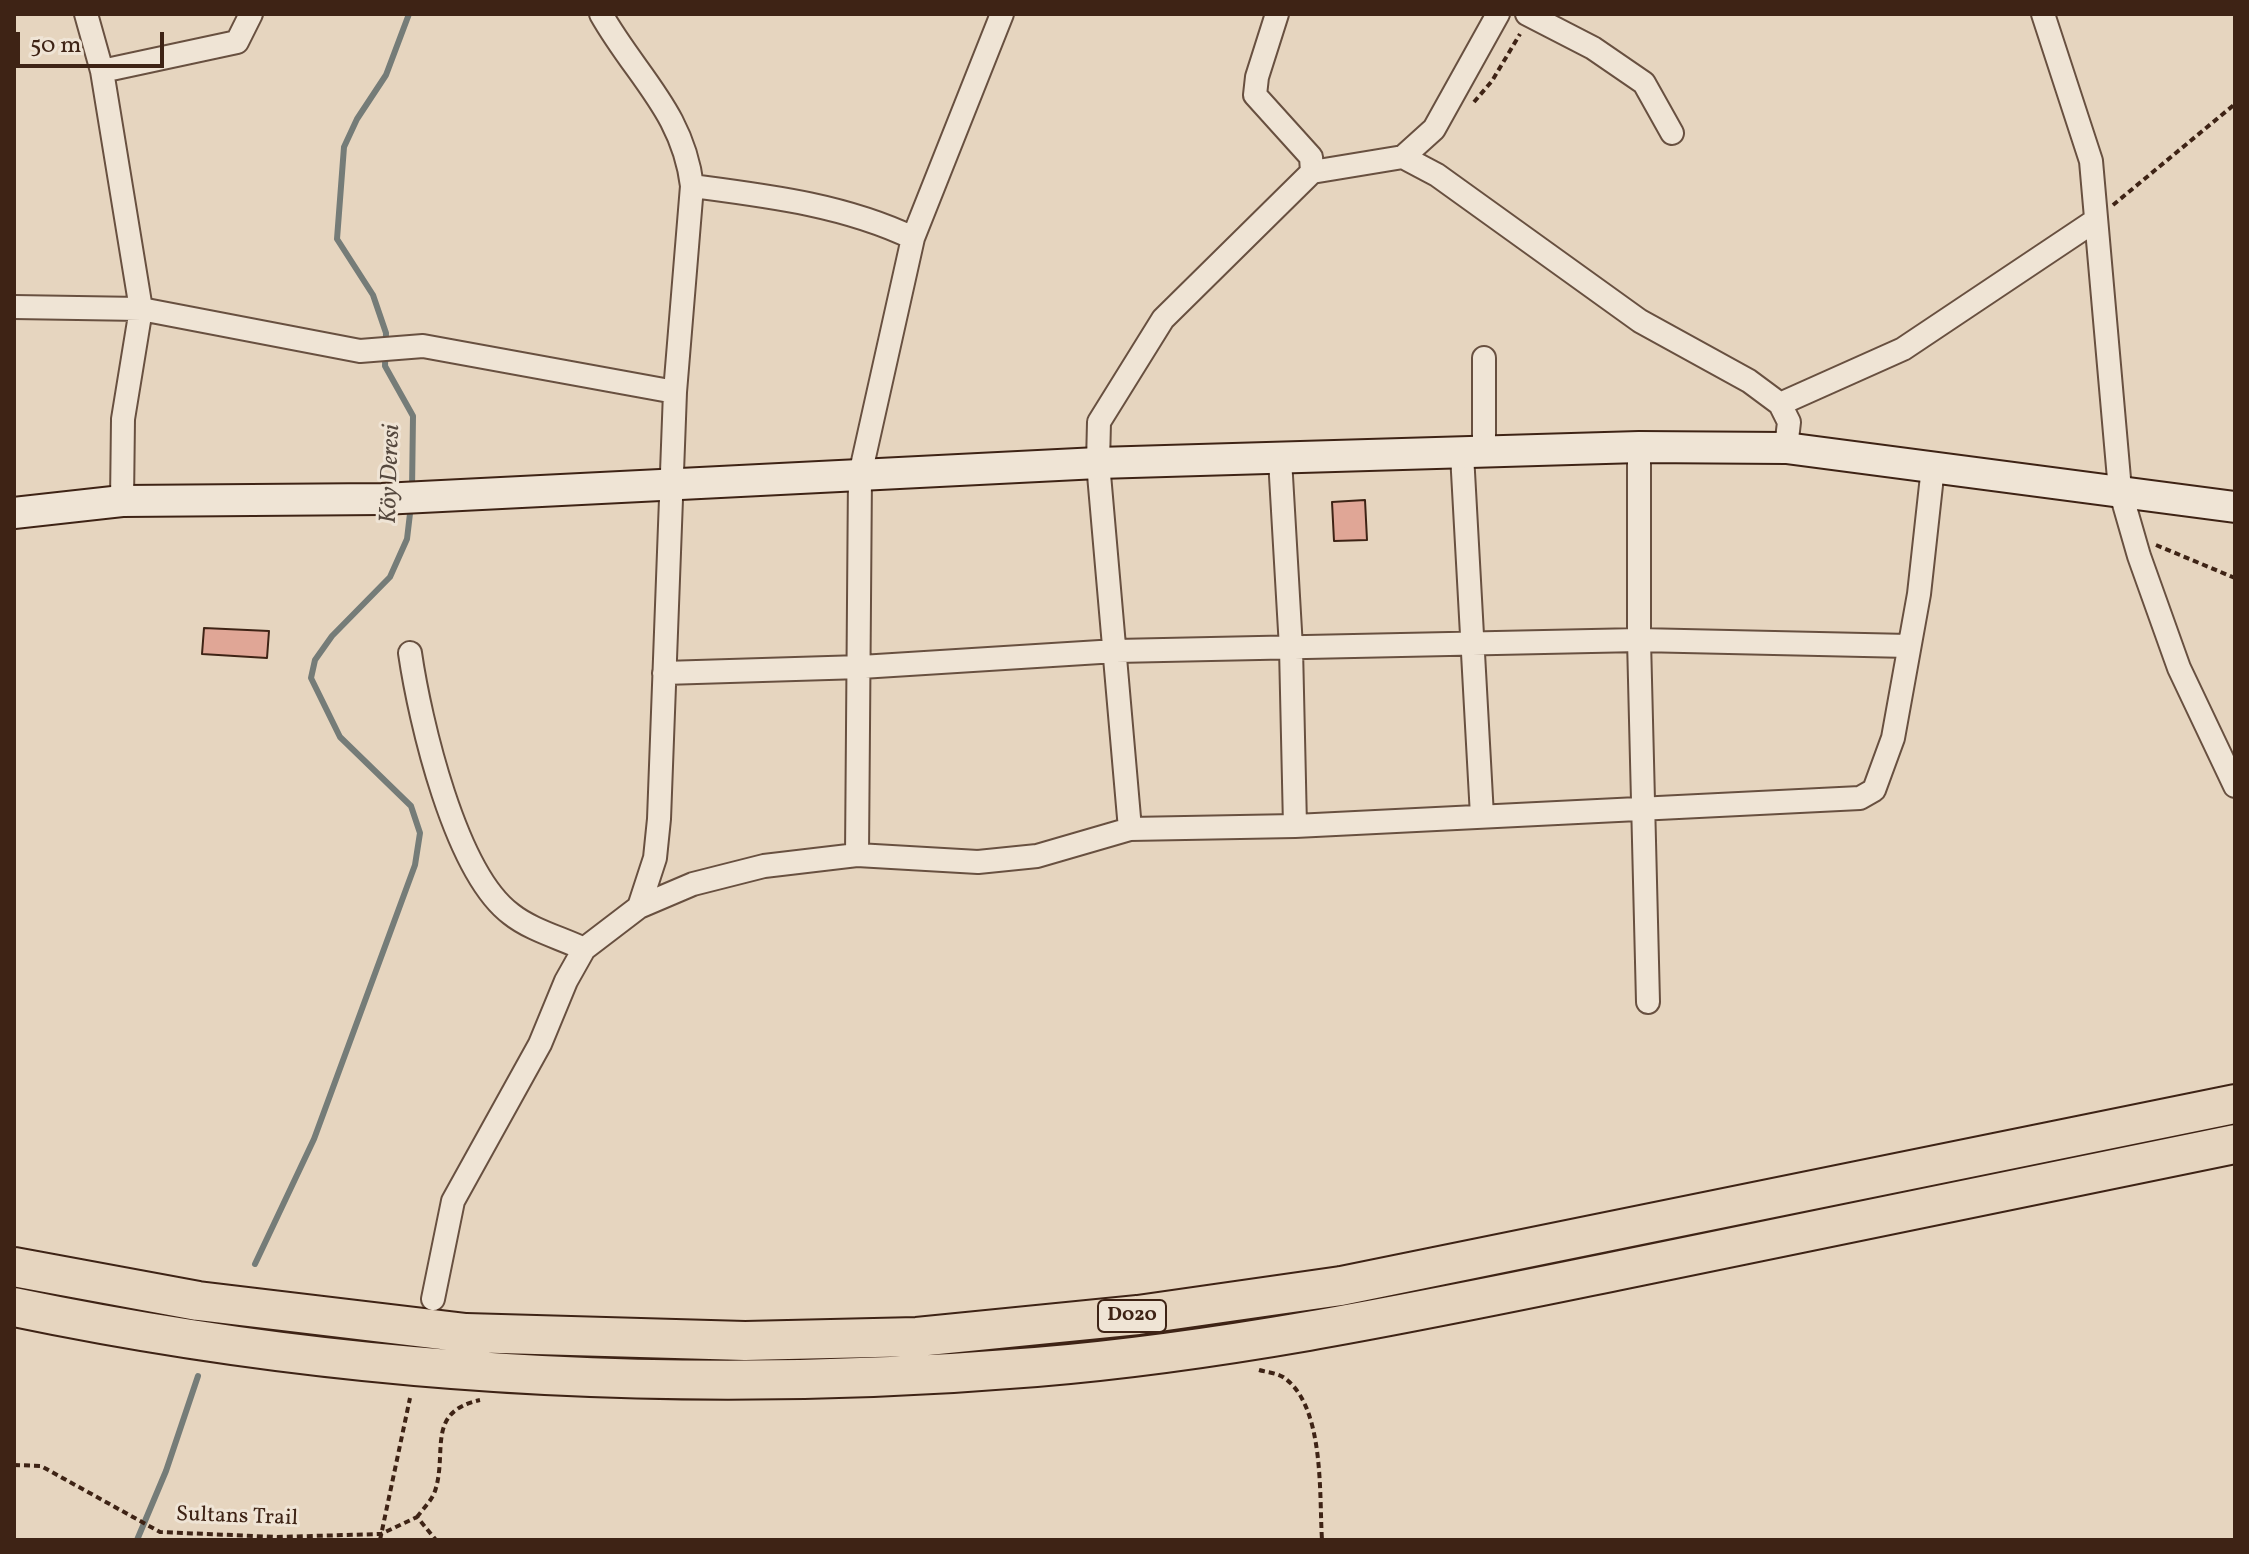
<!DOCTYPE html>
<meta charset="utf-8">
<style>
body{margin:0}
#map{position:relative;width:2249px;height:1554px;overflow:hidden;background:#e6d5bf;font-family:Vollkorn,serif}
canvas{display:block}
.frame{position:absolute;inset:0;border:16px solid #3e2315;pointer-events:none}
.scale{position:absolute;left:16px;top:32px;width:148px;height:36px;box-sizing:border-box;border:4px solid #3e2315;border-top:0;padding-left:10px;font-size:24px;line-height:28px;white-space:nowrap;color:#3e2315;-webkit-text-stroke:6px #efe4d5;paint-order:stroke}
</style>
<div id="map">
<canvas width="2249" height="1554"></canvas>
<div class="frame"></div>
<div class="scale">50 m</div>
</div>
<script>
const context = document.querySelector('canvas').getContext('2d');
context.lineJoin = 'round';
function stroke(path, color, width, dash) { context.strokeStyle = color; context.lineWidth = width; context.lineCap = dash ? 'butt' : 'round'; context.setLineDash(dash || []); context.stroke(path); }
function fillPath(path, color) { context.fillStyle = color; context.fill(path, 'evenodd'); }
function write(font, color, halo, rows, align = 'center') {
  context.font = font + ' Vollkorn,serif'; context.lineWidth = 6; context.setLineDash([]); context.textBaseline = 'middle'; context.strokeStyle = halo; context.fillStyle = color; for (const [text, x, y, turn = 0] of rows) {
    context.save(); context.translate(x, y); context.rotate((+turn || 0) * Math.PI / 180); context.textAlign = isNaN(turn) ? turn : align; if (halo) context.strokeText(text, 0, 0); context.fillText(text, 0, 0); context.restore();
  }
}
stroke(new Path2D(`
 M 409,14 L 386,75 L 357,119 L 344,147 L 337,239 L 373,295 L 386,333 L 385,366 L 413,416 L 412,490
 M 255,1264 L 314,1139 L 415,865 L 420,833 L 411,806 L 340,737 L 311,678 L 315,660 L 332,636 L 390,577 L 407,539 L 411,505
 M 137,1540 L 166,1471 L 198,1376`), '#757c78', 6);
const building = new Path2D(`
 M 1365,500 L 1367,540 L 1334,541 L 1332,502 Z
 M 204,628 L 269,631 L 267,658 L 202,654 Z`);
fillPath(building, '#e0a696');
stroke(building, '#3e2315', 2);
const street = new Path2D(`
 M 86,14 L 102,71 L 141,309 L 123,419 L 122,501
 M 601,14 C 636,76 683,112 692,186 C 768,196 844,205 913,238
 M 1277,14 L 1257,77 L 1255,95 L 1311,157 L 1312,172
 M 1527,14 L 1593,48 L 1644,83 L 1672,133
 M 2043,14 L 2091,161 L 2120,490 L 2139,556 L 2179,668 L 2235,786
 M 102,71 L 237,42 L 251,14
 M 1403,157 L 1434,129 L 1498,14
 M 14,307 L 141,309 L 360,351 L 423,346 L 675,392
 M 1484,358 L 1484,453
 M 1780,404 L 1903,349 L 2096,220
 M 1639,447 L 1639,640 L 1648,1002
 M 1462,454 L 1482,816
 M 1280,459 L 1291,648 L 1295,826
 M 410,653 C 420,721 455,872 511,914 C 531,930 561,938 584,949
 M 664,673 L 861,667 L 1116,651 L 1639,640 L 1909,646
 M 1130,829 L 1098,463 L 1099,422 L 1163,319 L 1312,172 L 1403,157 L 1437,175 L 1640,321 L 1749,381 L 1780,404 L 1789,422 L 1786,448
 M 857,855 L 860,475 L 913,238 L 1002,14
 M 639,907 L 655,858 L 659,819 L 675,392 L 692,186
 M 433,1299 L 453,1201 L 540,1044 L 566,981 L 584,949 L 639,907 L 693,884 L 764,866 L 857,855 L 978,862 L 1037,856 L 1130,829 L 1295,826 L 1860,798 L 1874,790 L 1893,738 L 1919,594 L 1933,467`);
const secondary = new Path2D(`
 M 14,513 L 122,501 L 382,499 L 1098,463 L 1639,447 L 1786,448 L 2235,507`);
const highway = new Path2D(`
 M 14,1267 L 198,1301 L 466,1333 L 745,1341 L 917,1337 L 1138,1315 L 1341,1286 L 2235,1104
 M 14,1307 C 350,1377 694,1395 1036,1367 C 1231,1351 1424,1310 1616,1271 C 1822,1229 2028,1186 2235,1144`);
stroke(street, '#685040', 26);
stroke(secondary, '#3e2315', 34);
stroke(highway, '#3e2315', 42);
stroke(new Path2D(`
 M 1474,102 L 1492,81 L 1520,34
 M 2113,205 L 2235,104
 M 2156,545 L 2235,578
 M 1259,1370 C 1266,1372 1277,1373 1283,1377 C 1325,1405 1319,1494 1322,1540
 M 14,1465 L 41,1466 L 160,1532 L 277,1537 L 381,1534 L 417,1517 L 436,1540
 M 417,1517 C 423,1509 432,1500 435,1491 C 448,1452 425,1412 480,1400
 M 380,1540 L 410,1398`), '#3e2315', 4, [6, 4]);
stroke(street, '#efe4d5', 22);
stroke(secondary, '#efe4d5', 30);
stroke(highway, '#e6d5bf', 38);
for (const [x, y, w] of [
 [1132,1316,68]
]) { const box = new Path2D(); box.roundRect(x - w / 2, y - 16, w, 32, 6); context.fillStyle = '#efe4d5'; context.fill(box); stroke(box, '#3e2315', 2); }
write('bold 20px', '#3e2315', null, [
 ["D020",1132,1316]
]);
write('22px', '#3e2315', '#efe4d5', [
 ["Sultans Trail",237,1518,2]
]);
write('italic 24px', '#55483e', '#efe4d5', [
 ["Köy Deresi",392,474,-88]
]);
</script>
